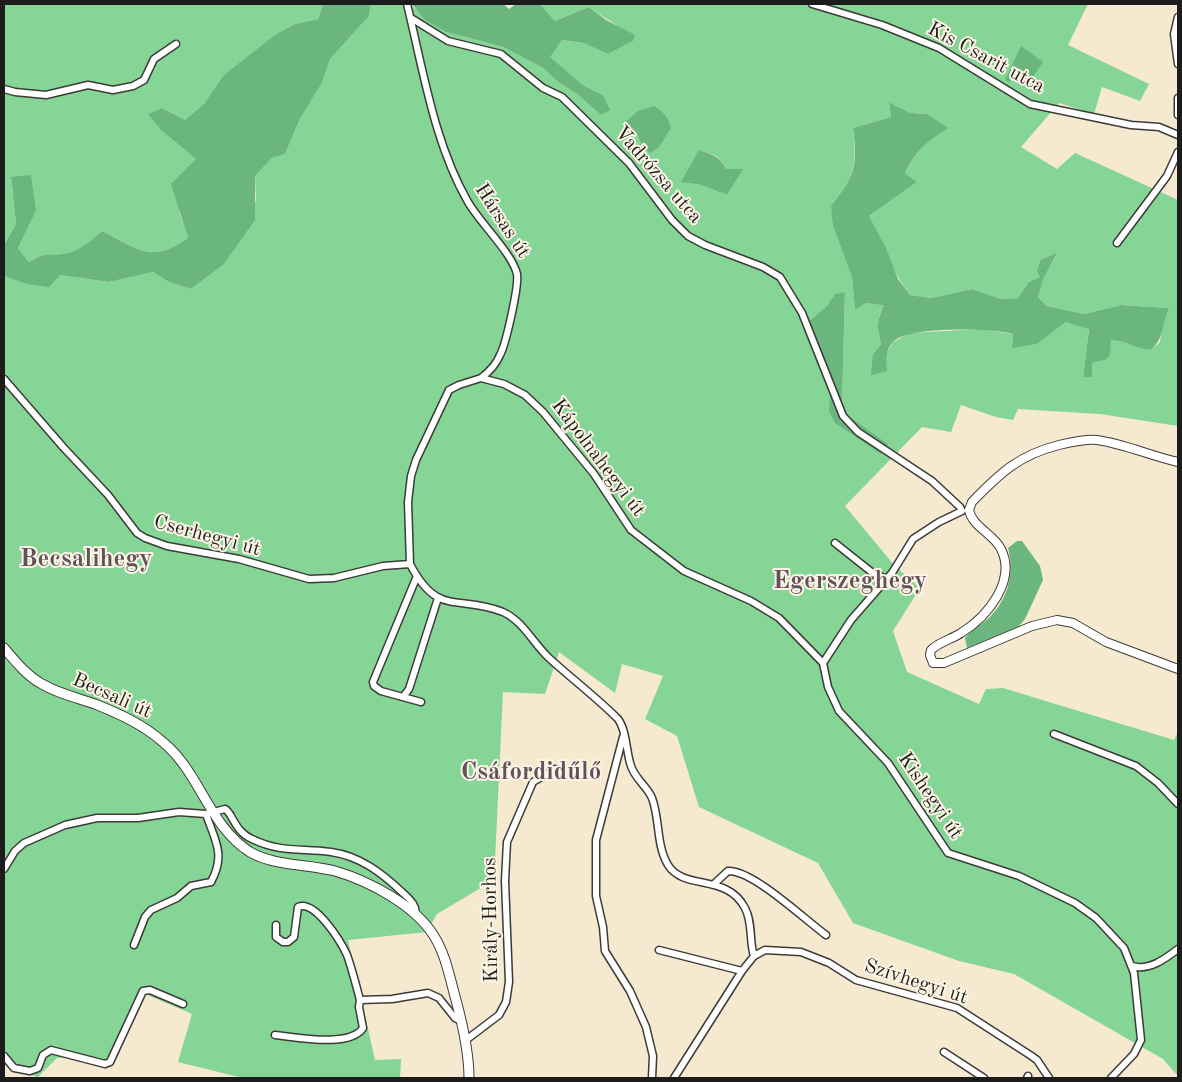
<!DOCTYPE html>
<meta charset="utf-8">
<style>
body{margin:0}
#map{position:relative;width:1182px;height:1082px;overflow:hidden;background:#f5e9d0;font-family:"Old Standard TT",serif}
canvas{display:block}
.frame{position:absolute;inset:0;border:5px solid #1c1c1c;pointer-events:none}
</style>
<div id="map">
<canvas width="1182" height="1082"></canvas>
<div class="frame"></div>
</div>
<script>
const context = document.querySelector('canvas').getContext('2d');
context.lineJoin = 'round';
function fillPath(path, color) { context.fillStyle = color; context.fill(path, 'evenodd'); }
function stroke(path, color, width, dash) { context.strokeStyle = color; context.lineWidth = width; context.lineCap = dash ? 'butt' : 'round'; context.setLineDash(dash || []); context.stroke(path); }
function write(font, color, halo, rows, align = 'center') {
  context.font = font + ' "Old Standard TT",serif'; context.lineWidth = 4; context.setLineDash([]); context.textBaseline = 'middle'; context.strokeStyle = halo; context.fillStyle = color; for (const [text, x, y, turn = 0] of rows) {
    context.save(); context.translate(x, y); context.rotate((+turn || 0) * Math.PI / 180); context.textAlign = isNaN(turn) ? turn : align; if (halo) context.strokeText(text, 0, 0); context.fillText(text, 0, 0); context.restore();
  }
}
fillPath(new Path2D(`
 M 4,4 L 323,4 L 318,19 L 295,24 L 276,34 L 225,75 L 204,104 L 185,120 L 162,108 L 163,132 L 196,159 L 179,211 L 188,238 C 151,264 138,249 102,231 C 93,239 80,250 68,253 C 50,257 47,251 29,262 L 18,248 L 36,211 L 11,178 L 16,224 L 4,245 Z
 M 371,4 L 412,4 L 413,7 L 446,32 L 503,47 L 543,68 L 558,82 L 577,94 L 601,115 L 603,95 L 583,85 L 549,57 L 562,40 L 583,43 L 608,54 L 633,41 C 620,24 606,20 589,7 L 555,21 L 540,4 L 1088,4 L 1068,45 L 1149,84 L 1140,101 L 1102,87 L 1094,114 L 1059,103 L 1021,147 L 1057,169 L 1075,153 L 1178,200 L 1178,426 L 1100,414 L 1018,409 L 1013,420 L 996,417 L 961,405 L 951,432 L 922,427 L 845,506 L 894,565 L 920,588 L 893,631 L 907,672 L 979,704 L 986,689 L 1003,688 L 1174,740 L 1178,732 L 1178,1076 L 1163,1059 L 1014,974 L 959,961 L 853,923 L 818,863 L 699,807 L 677,736 L 645,719 L 663,676 L 622,664 L 615,693 L 559,652 L 545,694 L 503,692 L 494,880 L 437,914 L 427,932 L 348,940 L 375,1060 L 401,1059 L 400,1078 L 243,1078 L 178,1062 L 192,1014 L 145,994 L 110,1067 L 75,1057 L 57,1058 L 38,1077 L 11,1069 L 4,1059 L 4,276 L 26,284 L 60,275 L 109,282 L 153,272 L 169,282 L 191,289 L 223,265 L 237,244 L 256,200 L 255,176 L 272,158 L 285,154 L 300,119 L 322,83 L 330,59 L 369,16 ZM 889,102 L 911,113 L 927,114 L 947,128 C 926,141 917,151 905,173 L 917,182 L 869,216 C 883,243 892,272 910,295 L 931,298 L 972,289 L 1001,299 L 1019,298 L 1029,282 L 1040,277 L 1057,254 L 1043,280 L 1038,297 L 1047,306 L 1084,314 L 1121,305 L 1168,308 L 1163,320 L 1160,342 L 1151,350 C 1136,349 1126,341 1111,340 L 1105,360 L 1092,363 L 1083,377 L 1089,328 L 1066,322 L 1037,344 L 1012,347 L 1013,334 L 979,329 L 909,333 L 893,342 L 886,354 L 873,354 L 881,344 L 877,325 L 883,304 L 867,303 L 855,310 L 852,277 L 831,207 C 855,177 857,166 853,128 L 891,117 ZM 707,153 C 717,155 722,159 726,169 L 742,169 L 727,195 L 698,184 ZM 845,293 L 842,404 L 846,414 L 888,444 L 829,411 L 830,382 L 808,322 L 826,307 L 835,294 Z`), '#84d596');
fillPath(new Path2D(`
 M 323,4 L 371,4 L 369,16 L 330,59 L 322,83 L 300,119 L 285,154 L 272,158 L 255,176 L 255,220 L 223,265 L 191,289 L 169,282 L 153,272 L 109,282 L 60,275 L 49,287 L 26,284 L 4,276 L 4,245 L 16,224 L 11,177 L 31,175 L 36,211 L 18,248 L 29,262 C 49,250 49,257 68,253 C 80,250 93,239 102,231 C 138,249 151,264 188,238 L 171,184 L 196,159 L 163,132 L 148,114 L 162,108 L 185,120 L 204,104 L 224,75 L 276,34 L 295,24 L 318,19 Z
 M 412,4 L 503,4 L 509,9 L 516,4 L 540,4 L 555,21 L 589,7 L 606,20 L 635,35 L 633,41 L 608,54 L 583,43 L 562,40 L 550,57 L 583,85 L 603,95 L 610,110 L 601,115 L 577,94 L 558,82 L 543,68 L 503,47 L 446,32 L 425,20 Z
 M 1021,46 L 1043,62 L 1031,80 L 1014,77 L 1009,82 L 1005,80 Z
 M 889,102 L 911,113 L 927,114 L 948,128 C 927,141 916,151 905,173 L 917,182 L 869,216 L 886,248 L 898,279 L 910,295 L 931,298 L 972,289 L 1001,299 L 1018,298 L 1029,282 L 1040,277 L 1037,270 L 1041,260 L 1057,253 L 1043,280 L 1038,297 L 1047,306 L 1084,314 L 1121,305 L 1169,308 C 1161,325 1165,337 1151,350 C 1136,349 1126,341 1111,340 L 1110,355 L 1105,360 L 1092,363 L 1092,377 L 1083,377 L 1089,329 L 1066,322 L 1037,344 L 1012,348 L 1013,334 C 992,328 907,326 893,342 C 885,350 886,361 887,371 L 871,375 L 873,354 L 881,344 L 877,325 L 883,305 L 867,303 L 855,310 L 852,277 L 833,225 L 831,206 C 855,177 858,165 853,128 L 891,117 Z
 M 654,106 C 664,112 668,117 671,128 L 659,147 L 650,153 L 642,146 L 638,135 L 625,132 L 624,123 L 638,111 Z
 M 699,150 C 711,155 720,155 726,169 L 743,169 L 727,195 L 698,184 L 681,182 Z
 M 845,292 L 842,404 L 846,414 L 888,444 L 881,454 L 835,423 L 829,411 L 830,382 L 808,322 L 826,307 L 835,294 Z
 M 1017,541 L 1022,541 L 1040,566 L 1043,580 L 1025,619 L 1018,627 L 967,648 L 965,638 C 971,630 981,625 989,618 C 1008,599 1015,573 1008,548 Z`), '#6bb67f');
const minor = new Path2D(`
 M 407,4 C 423,69 434,143 468,202 C 480,223 512,253 517,274 C 519,286 506,344 500,355 C 496,365 489,372 481,378
 M 812,4 L 882,25 L 939,48 L 1030,104 L 1131,125 L 1159,127 L 1178,135
 M 1178,17 L 1174,34 L 1178,64
 M 411,18 L 448,41 L 501,54 L 543,88 L 562,97 L 629,163 L 672,220 L 688,236 L 705,245 L 763,267 L 780,277 L 802,313 L 843,416 L 858,432 L 932,481 L 960,507 L 962,511 L 939,522 L 913,539 L 892,573 L 851,620 L 823,663 L 828,687 L 839,711 L 888,763 L 948,853 L 1019,876 L 1075,903 L 1096,918 L 1124,948 L 1134,973 L 1141,1040 L 1134,1054 L 1111,1078
 M 4,89 L 15,92 L 46,95 L 88,85 L 113,90 L 133,86 L 144,80 L 154,59 L 176,44
 M 1178,98 L 1178,115
 M 1117,243 L 1167,176 L 1178,152
 M 4,379 L 63,447 L 108,495 L 137,533 L 145,538 L 167,546 L 239,559 L 309,579 L 334,578 L 383,566 L 410,564
 M 835,543 L 874,574 L 887,579
 M 417,576 L 373,682 L 374,686 L 381,691 L 421,702
 M 403,697 L 409,689 L 438,598
 M 1054,734 L 1136,766 L 1158,783 L 1178,804
 M 623,737 L 596,840 L 596,896 L 603,927 L 605,951 L 630,991 L 646,1027 L 653,1056 L 652,1078
 M 4,869 L 15,851 L 24,843 L 65,825 L 97,818 L 138,818 L 179,812 L 206,814 L 225,809 C 232,812 234,831 252,839 C 281,853 301,848 331,852 C 360,856 382,873 403,893 C 409,898 418,907 415,915
 M 714,884 L 728,871 C 753,870 804,919 826,935
 M 276,925 L 276,937 L 283,942 L 288,942 L 294,937 L 298,907 C 315,899 341,942 347,955 C 352,969 356,985 360,1000
 M 134,945 L 145,917 L 151,910 L 177,898 L 191,886 L 211,882 C 226,854 215,841 206,814
 M 659,950 L 742,971
 M 754,956 C 749,941 753,923 745,908 C 727,873 684,891 668,865 C 656,845 660,819 652,798 C 647,786 635,779 631,766 C 626,752 627,731 618,719 C 596,697 572,679 549,658 C 533,643 523,621 503,612 C 458,594 438,618 410,564 L 408,502 L 411,476 L 416,460 L 449,390 L 459,385 L 481,378 L 504,384 L 525,395 L 543,412 L 594,474 L 631,530 L 684,571 L 751,601 L 779,618 L 823,663
 M 1132,966 C 1149,971 1165,959 1178,949
 M 275,1035 C 296,1037 350,1048 363,1028 L 359,1007 L 360,1000 L 392,999 L 428,993 L 439,998 L 455,1018 L 461,1021
 M 466,1040 L 499,1015 L 506,1002 L 509,982 L 505,881 L 507,842 L 533,782 L 555,769
 M 944,1052 L 984,1078
 M 4,1056 L 14,1068 L 30,1071 L 38,1068 L 43,1055 L 51,1050 L 105,1064 L 110,1062 L 143,991 L 150,990 L 183,1004
 M 674,1078 L 742,971 L 754,956 L 765,950 L 801,952 L 829,963 L 856,980 L 957,1008 L 1030,1055 L 1037,1060 L 1049,1078
 M 1027,1078 L 1028,1076`);
const tertiary = new Path2D(`
 M 969,510 C 972,527 994,534 1001,549 C 1017,581 987,617 961,633 C 952,639 939,642 931,650 L 930,655 L 933,663 L 944,663 L 1032,626 L 1057,620 L 1073,623 L 1106,642 L 1178,669
 M 969,510 L 972,502 C 1000,473 1019,455 1059,445 C 1072,442 1085,439 1097,440 C 1125,444 1151,456 1178,462`);
const secondary = new Path2D(`
 M 4,648 C 15,661 27,676 42,684 C 59,694 78,698 95,704 C 120,714 144,725 164,743 C 200,773 209,826 250,852 C 274,866 308,864 335,871 C 369,881 415,905 434,936 C 446,955 450,979 456,1000 C 463,1026 469,1052 469,1078`);
stroke(minor, '#3d3b37', 9);
stroke(tertiary, '#3d3b37', 10);
stroke(secondary, '#3d3b37', 11);
stroke(minor, '#fff', 6);
stroke(tertiary, '#fff', 8);
stroke(secondary, '#fff', 9);
write('20px', '#1c1c1c', '#fcf5e5', [
 ["Kis Csarit utca",986,58,28],
 ["Vadrózsa utca",658,175,49],
 ["Hársas út",502,221,57],
 ["Kápolnahegyi út",598,458,53],
 ["Cserhegyi út",207,536,15],
 ["Becsali út",112,696,24],
 ["Kishegyi út",930,796,56],
 ["Király-Horhos",491,920,-91],
 ["Szívhegyi út",916,982,18]
]);
write('bold 25px', '#62515d', '#fcf5e5', [
 ["Becsalihegy",86,559],
 ["Egerszeghegy",850,581],
 ["Csáfordidűlő",531,772]
]);
</script>
